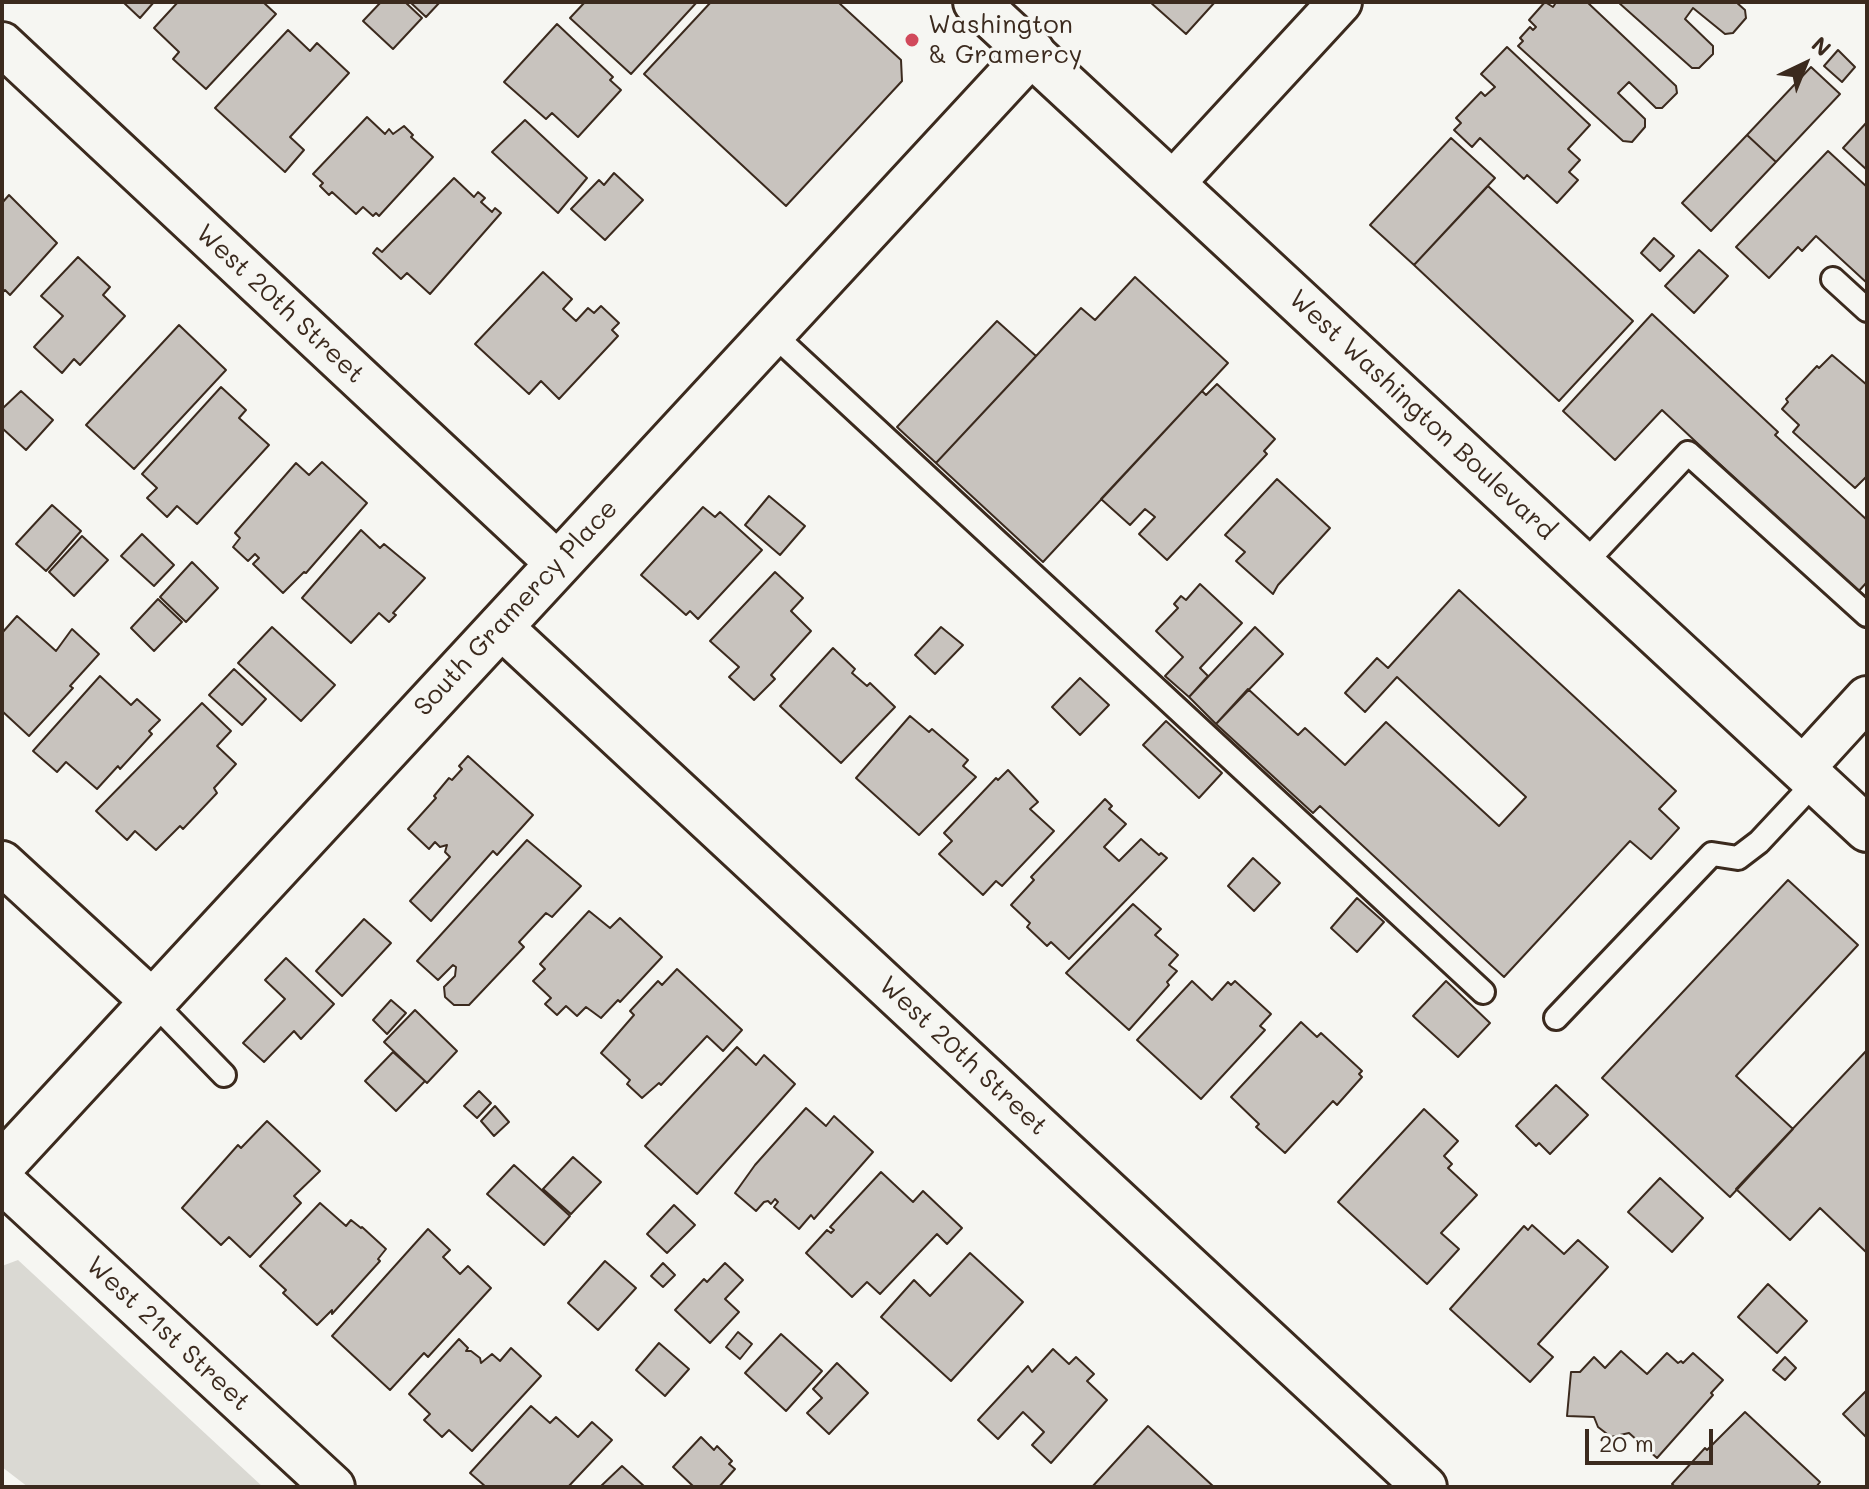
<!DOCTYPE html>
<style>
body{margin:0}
#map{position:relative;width:1869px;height:1489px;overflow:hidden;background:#f6f6f2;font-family:Mali,sans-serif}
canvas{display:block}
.frame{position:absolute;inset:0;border:4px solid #3b2a1e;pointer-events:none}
.north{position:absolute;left:1765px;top:24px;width:80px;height:80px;-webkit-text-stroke:6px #f6f6f2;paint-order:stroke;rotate:43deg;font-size:22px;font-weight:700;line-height:32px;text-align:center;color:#3b2a1e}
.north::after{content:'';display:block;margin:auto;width:28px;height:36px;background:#3b2a1e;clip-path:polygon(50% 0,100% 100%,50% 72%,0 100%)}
.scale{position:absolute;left:1585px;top:1429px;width:128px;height:36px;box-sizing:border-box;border:4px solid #3b2a1e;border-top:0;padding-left:10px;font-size:24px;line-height:28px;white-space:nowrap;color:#3b2a1e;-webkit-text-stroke:6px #f6f6f2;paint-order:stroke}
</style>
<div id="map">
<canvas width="1869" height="1489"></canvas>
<div class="frame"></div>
<div class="north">N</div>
<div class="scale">20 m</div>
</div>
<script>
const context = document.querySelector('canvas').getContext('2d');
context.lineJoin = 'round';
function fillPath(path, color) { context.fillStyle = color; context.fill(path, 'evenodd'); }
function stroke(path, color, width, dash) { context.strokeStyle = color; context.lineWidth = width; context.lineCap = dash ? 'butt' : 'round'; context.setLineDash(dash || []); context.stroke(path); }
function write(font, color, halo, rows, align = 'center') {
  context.font = font + ' Mali,sans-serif'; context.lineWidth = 7; context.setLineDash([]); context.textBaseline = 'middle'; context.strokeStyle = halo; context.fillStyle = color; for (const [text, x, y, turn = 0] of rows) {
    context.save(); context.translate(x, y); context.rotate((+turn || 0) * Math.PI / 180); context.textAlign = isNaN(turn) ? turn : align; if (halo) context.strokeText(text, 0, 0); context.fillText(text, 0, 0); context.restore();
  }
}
fillPath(new Path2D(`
 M 18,1260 L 263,1487 L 28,1487 L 2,1467 L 2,1266 Z`), '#dad9d3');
const building = new Path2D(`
 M 123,2 L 154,2 L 140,18 Z
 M 178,2 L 263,2 L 276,14 L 206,89 L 173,59 L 179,52 L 154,28 Z
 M 381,2 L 405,2 L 422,18 L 393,49 L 363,21 Z
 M 410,2 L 440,2 L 426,17 Z
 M 585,2 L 697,2 L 631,74 L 570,18 Z
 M 711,2 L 838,2 L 901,60 L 902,81 L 786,206 L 644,74 Z
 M 1150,2 L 1215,2 L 1186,34 Z
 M 1545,2 L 1553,7 L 1555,4 L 1553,2 L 1587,2 L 1676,86 L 1677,93 L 1662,108 L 1656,108 L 1629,82 L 1618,93 L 1645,119 L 1645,127 L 1632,142 L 1623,141 L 1518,46 L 1523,41 L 1520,38 L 1530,27 L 1533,30 L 1536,27 L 1529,20 Z
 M 1618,2 L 1736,2 L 1745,10 L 1746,18 L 1733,33 L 1725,34 L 1693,8 L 1685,19 L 1713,46 L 1713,54 L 1699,68 L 1692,68 Z
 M 557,24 L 613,77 L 610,80 L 621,90 L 578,137 L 552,113 L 546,119 L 504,82 Z
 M 288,30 L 310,51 L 317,43 L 349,73 L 290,137 L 304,150 L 285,172 L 215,108 Z
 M 1507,47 L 1590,125 L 1568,149 L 1580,160 L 1569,172 L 1578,180 L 1557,203 L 1527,175 L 1524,179 L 1480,138 L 1472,147 L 1454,130 L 1461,123 L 1456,118 L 1481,92 L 1485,96 L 1495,87 L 1481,74 Z
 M 1838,50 L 1855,67 L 1842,82 L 1824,66 Z
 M 1811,67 L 1840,94 L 1776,162 L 1747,135 Z
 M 367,117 L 385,134 L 389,129 L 393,134 L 404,126 L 413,135 L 411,137 L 433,157 L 379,216 L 376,213 L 373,216 L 363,207 L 356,214 L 332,192 L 329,195 L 320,186 L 323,183 L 313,174 Z
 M 525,120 L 587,178 L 558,213 L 492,152 Z
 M 1867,122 L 1867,170 L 1843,148 Z
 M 1747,135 L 1776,162 L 1711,231 L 1682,203 Z
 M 1451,138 L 1495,178 L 1414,265 L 1370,225 Z
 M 1828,151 L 1867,187 L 1867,283 L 1816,236 L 1802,251 L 1798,247 L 1769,278 L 1736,247 Z
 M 614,173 L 643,200 L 605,240 L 571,209 L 599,180 L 604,185 Z
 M 454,178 L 474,197 L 478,192 L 485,198 L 481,202 L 492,212 L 495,208 L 501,213 L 430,294 L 407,273 L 401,279 L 373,253 L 377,248 L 382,252 Z
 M 1488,186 L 1633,321 L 1559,401 L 1414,265 Z
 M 9,195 L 57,243 L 10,295 L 5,290 L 2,293 L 2,203 Z
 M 1654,238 L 1674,256 L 1660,271 L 1641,253 Z
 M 1699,250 L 1728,276 L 1694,313 L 1665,286 Z
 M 78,257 L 110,287 L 103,295 L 125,316 L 80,365 L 74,359 L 62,373 L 34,347 L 63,316 L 41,296 Z
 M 543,272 L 572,299 L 563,309 L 576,321 L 588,308 L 594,313 L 601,306 L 619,323 L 612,330 L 618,336 L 559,399 L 541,381 L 529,394 L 475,344 Z
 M 1135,277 L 1228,363 L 1043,562 L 936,463 L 1081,308 L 1095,320 Z
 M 1652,314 L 1778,432 L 1775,435 L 1867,520 L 1867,582 L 1857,593 L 1662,410 L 1615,460 L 1563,411 Z
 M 997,321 L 1036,356 L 936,463 L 897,427 Z
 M 179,325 L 226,370 L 134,469 L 86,425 Z
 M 1832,355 L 1867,385 L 1867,476 L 1855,488 L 1793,432 L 1799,425 L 1782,409 L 1788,402 L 1786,399 L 1817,366 L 1819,368 Z
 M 1217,384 L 1275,439 L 1264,451 L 1267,454 L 1167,560 L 1139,534 L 1155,517 L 1145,509 L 1130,525 L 1101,499 L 1202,391 L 1206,395 Z
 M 221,387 L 246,410 L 239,418 L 269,445 L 197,524 L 177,506 L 167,517 L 147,498 L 157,488 L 142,474 Z
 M 21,391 L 53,420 L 26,450 L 2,428 L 2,409 Z
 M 322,462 L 367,503 L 306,573 L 304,572 L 283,593 L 253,564 L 259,558 L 255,554 L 248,561 L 233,547 L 240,538 L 235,533 L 296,463 L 309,475 Z
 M 1277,479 L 1330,528 L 1278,585 L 1273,594 L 1236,561 L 1245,552 L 1225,535 Z
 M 769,496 L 805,526 L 780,555 L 745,525 Z
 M 52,505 L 81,531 L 46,571 L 16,544 Z
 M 703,507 L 715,517 L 720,512 L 762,550 L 698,619 L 690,611 L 686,615 L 641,575 Z
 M 361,530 L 380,548 L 384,544 L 425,578 L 393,613 L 396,615 L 389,622 L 379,613 L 351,643 L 302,598 Z
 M 142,534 L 174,565 L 154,586 L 121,556 Z
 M 82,536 L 108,560 L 74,596 L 49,572 Z
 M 192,562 L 218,588 L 186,622 L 160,597 Z
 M 775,572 L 803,598 L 791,611 L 811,631 L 771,675 L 775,679 L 754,700 L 729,677 L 739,667 L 710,641 Z
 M 1200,584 L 1242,623 L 1200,668 L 1208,676 L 1189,697 L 1165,676 L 1183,657 L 1156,631 L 1178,608 L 1174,604 L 1181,596 L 1186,600 Z
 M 1459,590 L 1676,791 L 1659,809 L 1679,828 L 1651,859 L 1630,841 L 1504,977 L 1320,806 L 1313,813 L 1216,724 L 1248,689 L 1298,735 L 1305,728 L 1345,765 L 1386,722 L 1499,826 L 1526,797 L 1397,677 L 1365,712 L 1345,693 L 1377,658 L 1388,668 Z
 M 158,599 L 182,622 L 154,651 L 131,628 Z
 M 17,616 L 56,651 L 72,629 L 99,654 L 70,686 L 73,688 L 29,736 L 2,711 L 2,633 Z
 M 272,627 L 335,685 L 301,721 L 238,663 Z
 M 941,627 L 963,645 L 935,674 L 915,655 Z
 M 1255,627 L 1283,654 L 1216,724 L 1189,697 Z
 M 833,648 L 855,669 L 852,673 L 867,686 L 870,683 L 895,707 L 841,763 L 780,706 Z
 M 234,669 L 266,699 L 242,725 L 209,695 Z
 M 100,676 L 131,705 L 137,699 L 160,720 L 149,731 L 152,734 L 120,769 L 118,766 L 97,789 L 66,762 L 57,772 L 33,751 Z
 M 1080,678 L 1109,705 L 1080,735 L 1052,707 Z
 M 202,703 L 231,731 L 217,746 L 236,764 L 214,788 L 217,793 L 183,829 L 180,826 L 156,850 L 135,831 L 127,840 L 96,811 Z
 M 910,716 L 929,732 L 932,729 L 968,760 L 963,766 L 976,777 L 919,835 L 856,778 Z
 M 1166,721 L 1222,773 L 1199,798 L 1143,745 Z
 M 468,756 L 533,815 L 497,855 L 493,851 L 431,921 L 410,901 L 450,857 L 445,852 L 447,845 L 440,847 L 435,842 L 429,849 L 408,829 L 436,798 L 434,796 L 449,778 L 452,780 L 462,769 L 459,766 Z
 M 1008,770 L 1038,802 L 1030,809 L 1054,831 L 1002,886 L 996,881 L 983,895 L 939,854 L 952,841 L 944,833 L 996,778 L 998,780 Z
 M 1105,799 L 1112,806 L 1109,809 L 1126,824 L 1104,847 L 1119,861 L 1141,839 L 1159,855 L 1161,853 L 1167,858 L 1069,959 L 1051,942 L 1047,946 L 1027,927 L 1030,923 L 1011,905 L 1034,880 L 1031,877 Z
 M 527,840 L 581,886 L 552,917 L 546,913 L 519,942 L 524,947 L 469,1005 L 454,1005 L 445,997 L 444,987 L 455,976 L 456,967 L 453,965 L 438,980 L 417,961 Z
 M 1253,858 L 1280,883 L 1254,911 L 1228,886 Z
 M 1788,880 L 1858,945 L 1736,1076 L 1793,1129 L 1730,1197 L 1602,1078 Z
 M 1357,898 L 1384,922 L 1357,952 L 1331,928 Z
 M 1133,904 L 1161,929 L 1155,935 L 1178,955 L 1169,965 L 1177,971 L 1167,982 L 1169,985 L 1129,1030 L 1066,973 Z
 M 589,911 L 610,928 L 620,918 L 662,957 L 620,1002 L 618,1000 L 601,1018 L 586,1007 L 577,1016 L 566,1006 L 557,1015 L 545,1004 L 551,998 L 533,981 L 545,969 L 540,964 Z
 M 364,919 L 391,943 L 342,996 L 316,971 Z
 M 286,958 L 334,1004 L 301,1039 L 294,1031 L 264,1062 L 243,1043 L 285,999 L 265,980 Z
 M 677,969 L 742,1030 L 723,1051 L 707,1036 L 661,1085 L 659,1083 L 642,1098 L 627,1084 L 630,1080 L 601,1053 L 634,1015 L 630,1011 L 658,981 L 662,985 Z
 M 1192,981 L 1212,1000 L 1228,982 L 1231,985 L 1235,981 L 1271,1014 L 1260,1026 L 1265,1030 L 1201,1099 L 1137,1040 Z
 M 1446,981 L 1490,1023 L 1458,1057 L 1413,1016 Z
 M 391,1000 L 406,1013 L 387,1034 L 373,1020 Z
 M 415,1010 L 457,1051 L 427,1083 L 384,1042 Z
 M 1301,1022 L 1317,1037 L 1321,1033 L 1362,1071 L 1359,1074 L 1362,1077 L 1337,1105 L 1333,1101 L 1285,1153 L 1256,1127 L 1259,1124 L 1231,1097 Z
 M 737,1047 L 756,1065 L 764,1055 L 795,1084 L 697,1194 L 645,1146 Z
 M 1867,1050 L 1867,1253 L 1820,1208 L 1790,1240 L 1736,1189 Z
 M 393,1052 L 425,1081 L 396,1111 L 365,1081 Z
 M 1556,1085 L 1588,1115 L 1550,1154 L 1539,1143 L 1536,1146 L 1516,1126 Z
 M 479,1091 L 491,1103 L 477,1118 L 464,1106 Z
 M 495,1106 L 509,1122 L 494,1136 L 481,1121 Z
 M 806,1108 L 826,1126 L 834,1116 L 873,1152 L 814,1219 L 811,1215 L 799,1229 L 774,1207 L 778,1202 L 775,1199 L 771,1204 L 768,1201 L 764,1202 L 756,1211 L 735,1193 L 755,1165 Z
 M 1424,1109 L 1458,1141 L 1444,1156 L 1452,1164 L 1448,1168 L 1477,1195 L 1441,1233 L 1459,1249 L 1427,1284 L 1338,1202 Z
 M 267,1121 L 320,1171 L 294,1196 L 301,1203 L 250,1257 L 229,1237 L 221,1245 L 182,1208 L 238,1145 L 241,1148 Z
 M 573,1157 L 601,1182 L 571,1214 L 543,1189 Z
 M 514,1165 L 570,1216 L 544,1245 L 487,1194 Z
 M 881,1172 L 913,1202 L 923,1191 L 962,1228 L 947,1244 L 937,1234 L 880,1294 L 867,1282 L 852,1297 L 806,1253 L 827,1230 L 831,1233 L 834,1230 L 830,1227 Z
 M 1660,1178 L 1703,1218 L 1672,1252 L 1628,1212 Z
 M 320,1203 L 346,1226 L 351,1220 L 361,1228 L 362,1227 L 386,1249 L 378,1259 L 380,1261 L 332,1314 L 332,1310 L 317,1325 L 283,1293 L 286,1290 L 260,1266 Z
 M 674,1205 L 695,1225 L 667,1253 L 647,1234 Z
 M 1532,1225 L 1564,1254 L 1578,1240 L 1608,1267 L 1538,1344 L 1553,1357 L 1530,1382 L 1450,1309 L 1524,1226 L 1528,1230 Z
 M 428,1229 L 450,1250 L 443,1257 L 460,1274 L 468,1266 L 491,1288 L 428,1357 L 424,1353 L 390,1390 L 332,1336 Z
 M 970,1253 L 1023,1302 L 951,1381 L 881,1317 L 914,1280 L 930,1296 Z
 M 605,1261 L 636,1288 L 598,1330 L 568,1303 Z
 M 663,1263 L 675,1275 L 663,1287 L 651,1276 Z
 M 725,1263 L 743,1280 L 725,1299 L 739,1312 L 710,1343 L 675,1310 L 704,1279 L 707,1282 Z
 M 1768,1284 L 1807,1321 L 1777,1353 L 1738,1317 Z
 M 738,1332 L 752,1344 L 740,1359 L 726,1347 Z
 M 781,1334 L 822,1371 L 786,1411 L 745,1373 Z
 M 459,1339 L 468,1348 L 466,1351 L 471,1351 L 480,1358 L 481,1363 L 492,1354 L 500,1361 L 511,1348 L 541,1376 L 472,1451 L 449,1430 L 442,1437 L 424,1420 L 430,1414 L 409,1394 Z
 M 659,1343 L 689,1369 L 665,1396 L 636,1370 Z
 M 1053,1349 L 1069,1364 L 1076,1357 L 1094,1374 L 1087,1381 L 1107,1400 L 1051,1463 L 1032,1445 L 1044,1432 L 1023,1412 L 998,1439 L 978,1420 L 1028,1366 L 1032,1372 Z
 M 1621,1351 L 1647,1374 L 1667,1353 L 1678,1363 L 1681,1361 L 1683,1363 L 1693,1353 L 1723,1380 L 1711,1393 L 1713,1395 L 1657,1458 L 1629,1433 L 1611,1437 L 1598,1427 L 1594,1417 L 1567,1416 L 1571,1372 L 1580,1372 L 1594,1357 L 1605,1368 Z
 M 1785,1357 L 1796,1368 L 1785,1380 L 1773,1370 Z
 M 837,1363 L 868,1393 L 829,1434 L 807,1413 L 822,1398 L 813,1389 Z
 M 1867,1390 L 1867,1438 L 1843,1414 Z
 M 531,1406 L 550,1423 L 556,1417 L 578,1437 L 592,1422 L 612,1440 L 568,1487 L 486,1487 L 470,1473 Z
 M 1745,1412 L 1820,1482 L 1816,1487 L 1675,1487 L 1672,1484 L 1705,1448 L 1707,1450 Z
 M 1148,1426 L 1214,1487 L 1092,1487 Z
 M 701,1437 L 714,1450 L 717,1446 L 732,1461 L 729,1464 L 735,1469 L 719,1487 L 694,1487 L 673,1467 Z
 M 622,1466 L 645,1487 L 600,1487 Z`);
fillPath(building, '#c8c3be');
stroke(building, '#3b2a1e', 2);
const service = new Path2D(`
 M 1833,279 L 1867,310
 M 772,333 L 1483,992
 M 1583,565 L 1688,453 L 1867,615
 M 153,1002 L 224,1075
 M 1556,1018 L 1712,854 L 1738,858 L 1759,842 L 1816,781`);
const minor = new Path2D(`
 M 2,44 L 557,563
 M 1172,184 L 1340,2
 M 500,626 L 1425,1487
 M 1802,769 L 1867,698
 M 2,863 L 153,1002
 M 2,1181 L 333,1487`);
const tertiary = new Path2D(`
 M 2,1165 L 1032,52`);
const secondary = new Path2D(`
 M 976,2 L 1867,829`);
stroke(service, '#3b2a1e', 28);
stroke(minor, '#3b2a1e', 48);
stroke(tertiary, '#3b2a1e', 50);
stroke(secondary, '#3b2a1e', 50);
stroke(service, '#f6f6f2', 22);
stroke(minor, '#f6f6f2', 42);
stroke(tertiary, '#f6f6f2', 44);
stroke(secondary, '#f6f6f2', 44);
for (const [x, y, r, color] of [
 [912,40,8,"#d1495b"]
]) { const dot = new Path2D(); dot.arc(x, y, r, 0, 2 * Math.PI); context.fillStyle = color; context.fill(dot); stroke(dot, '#f6f6f2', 3); }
write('26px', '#3b2a1e', '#f6f6f2', [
 ["Washington",928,25],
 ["& Gramercy",928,55]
], 'left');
write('26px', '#3b2a1e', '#f6f6f2', [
 ["West 20th Street",280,304,43],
 ["West Washington Boulevard",1422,415,43],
 ["South Gramercy Place",516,608,-47],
 ["West 20th Street",963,1056,43],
 ["West 21st Street",168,1334,43]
]);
</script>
